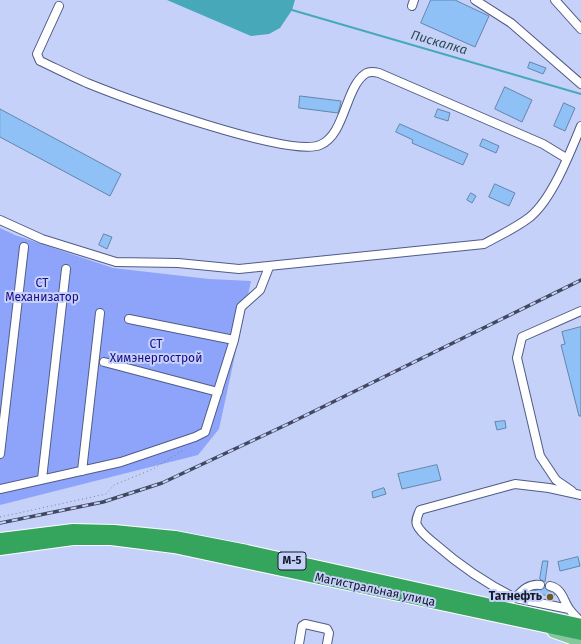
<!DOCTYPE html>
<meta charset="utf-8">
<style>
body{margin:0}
canvas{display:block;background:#c5d1f8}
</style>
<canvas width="581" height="644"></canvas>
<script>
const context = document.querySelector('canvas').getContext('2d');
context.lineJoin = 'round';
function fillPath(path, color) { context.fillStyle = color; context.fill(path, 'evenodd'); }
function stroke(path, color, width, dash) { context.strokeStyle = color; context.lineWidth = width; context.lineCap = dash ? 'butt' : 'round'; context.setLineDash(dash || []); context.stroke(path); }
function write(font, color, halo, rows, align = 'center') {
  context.font = font + ' "Fira Sans",sans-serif'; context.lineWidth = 4; context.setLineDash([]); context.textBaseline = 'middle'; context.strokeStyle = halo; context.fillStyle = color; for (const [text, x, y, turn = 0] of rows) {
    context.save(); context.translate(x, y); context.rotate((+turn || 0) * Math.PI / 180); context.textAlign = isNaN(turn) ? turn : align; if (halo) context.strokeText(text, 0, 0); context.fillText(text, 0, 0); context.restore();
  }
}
fillPath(new Path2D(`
 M 0,228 L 15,235 L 113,268 L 209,279 L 251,281 L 219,429 L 198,455 L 0,505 Z`), '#8da4fa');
fillPath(new Path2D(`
 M 167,0 L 295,0 L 292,10 L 280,28 L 269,34 L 251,36 Z`), '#47a8ba');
stroke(new Path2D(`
 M 292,10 L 581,94`), '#47a8ba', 2);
const building = new Path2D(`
 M 431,0 L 455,0 L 489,16 L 475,47 L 421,23 Z
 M 530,62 L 546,68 L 543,74 L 528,68 Z
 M 505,87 L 532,100 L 522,122 L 495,109 Z
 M 300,96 L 341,101 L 340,107 L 338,113 L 299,108 Z
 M 564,103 L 575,108 L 565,131 L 554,126 Z
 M 0,109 L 121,174 L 110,196 L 0,137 Z
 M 438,109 L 450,113 L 448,121 L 435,117 Z
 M 400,124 L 468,154 L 463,165 L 412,143 L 413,140 L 396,132 Z
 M 483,139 L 499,146 L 496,153 L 480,146 Z
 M 495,184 L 515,193 L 509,206 L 489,197 Z
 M 471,193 L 476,196 L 472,203 L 467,200 Z
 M 104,234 L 112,237 L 107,249 L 99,245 Z
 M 581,327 L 581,416 L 579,416 L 561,345 L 565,344 L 562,332 Z
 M 505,421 L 506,428 L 497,430 L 495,422 Z
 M 437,465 L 441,480 L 402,489 L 398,474 Z
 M 384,488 L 386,494 L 373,498 L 372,492 Z
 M 578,557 L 580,566 L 560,571 L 558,562 Z
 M 543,561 L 548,561 L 545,582 L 540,579 Z
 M 545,588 L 555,595 L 553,597 L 530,592 Z`);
fillPath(building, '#8fc0f6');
stroke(building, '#6385ab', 1);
const minor = new Path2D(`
 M 475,0 L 511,23 L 581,84
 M 555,0 L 581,29
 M 59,6 L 37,54 L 40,61 C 55,68 71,76 87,83 C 124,98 289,158 320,145 C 345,135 345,88 365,74 C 369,71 375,72 379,73 L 543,144 L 566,158
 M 412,6 L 414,0
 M 0,220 L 42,239 L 116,262 L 178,263 L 239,269 L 484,244 C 500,235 516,228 530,217 C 552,199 570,153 581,126
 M 129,319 L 234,340
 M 104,362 L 218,392
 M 0,454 L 24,247
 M 82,471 L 100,313
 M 42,479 L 66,269
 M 0,489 L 121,462 L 195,437 L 205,432 L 234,340 L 241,307 L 260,290 L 269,267
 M 572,491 L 556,480 L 540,456 L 517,358 L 522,337 L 581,311
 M 540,585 C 529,583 522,591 515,598 C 485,583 459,565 434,543 C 428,538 420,532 417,525 C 415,520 418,515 420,510 L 515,484 L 549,488 L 581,495
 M 550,586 C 563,589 563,601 570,610 C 573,614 577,618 581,622
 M 497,607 L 515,598 L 569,609
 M 299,644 L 302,626 L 305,624 L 327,629 L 329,633 L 327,644`);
const major = new Path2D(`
 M 553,632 L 581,642`);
const highway = new Path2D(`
 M 0,539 L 73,530 L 114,531 L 175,537 L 247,551 L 581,625
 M 0,549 L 73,539 L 111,539 L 174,547 L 581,634`);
stroke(minor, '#515c86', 10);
stroke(major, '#fff', 13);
stroke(highway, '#fff', 14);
stroke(new Path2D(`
 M 0,517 L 106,494 L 114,485 L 153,469 L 185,449`), '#767f9c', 1, [1, 3]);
stroke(minor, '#fff', 8);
stroke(major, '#86c89e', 11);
stroke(highway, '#35a45d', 12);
const rail = new Path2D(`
 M 0,523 L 103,502 L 162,483 L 288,424 L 581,280`);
stroke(rail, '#42485f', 3.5);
stroke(rail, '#c5d1f8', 2, [6]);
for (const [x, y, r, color] of [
 [550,597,4,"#6a5a28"]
]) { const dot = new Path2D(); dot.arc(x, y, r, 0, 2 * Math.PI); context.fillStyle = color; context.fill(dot); stroke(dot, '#c5d1f8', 1.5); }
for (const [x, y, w] of [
 [292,561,28]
]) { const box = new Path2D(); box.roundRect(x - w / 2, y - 9, w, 18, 3); context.fillStyle = '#c5d1f8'; context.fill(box); stroke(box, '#151a2b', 1); }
write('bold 11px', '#151a2b', null, [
 ["М-5",292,561]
]);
write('12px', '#1a0c8a', '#c5d1f8', [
 ["СТ",42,284],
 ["Механизатор",42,298],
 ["СТ",156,345],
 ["Химэнергострой",156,359]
]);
write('12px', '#151a2b', '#c5d1f8', [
 ["Магистральная улица",375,590,12]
]);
write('bold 12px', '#151a2b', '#c5d1f8', [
 ["Татнефть",542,597]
], 'right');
write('italic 13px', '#2e4c52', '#c5d1f8', [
 ["Пискалка",439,43,16]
]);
</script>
